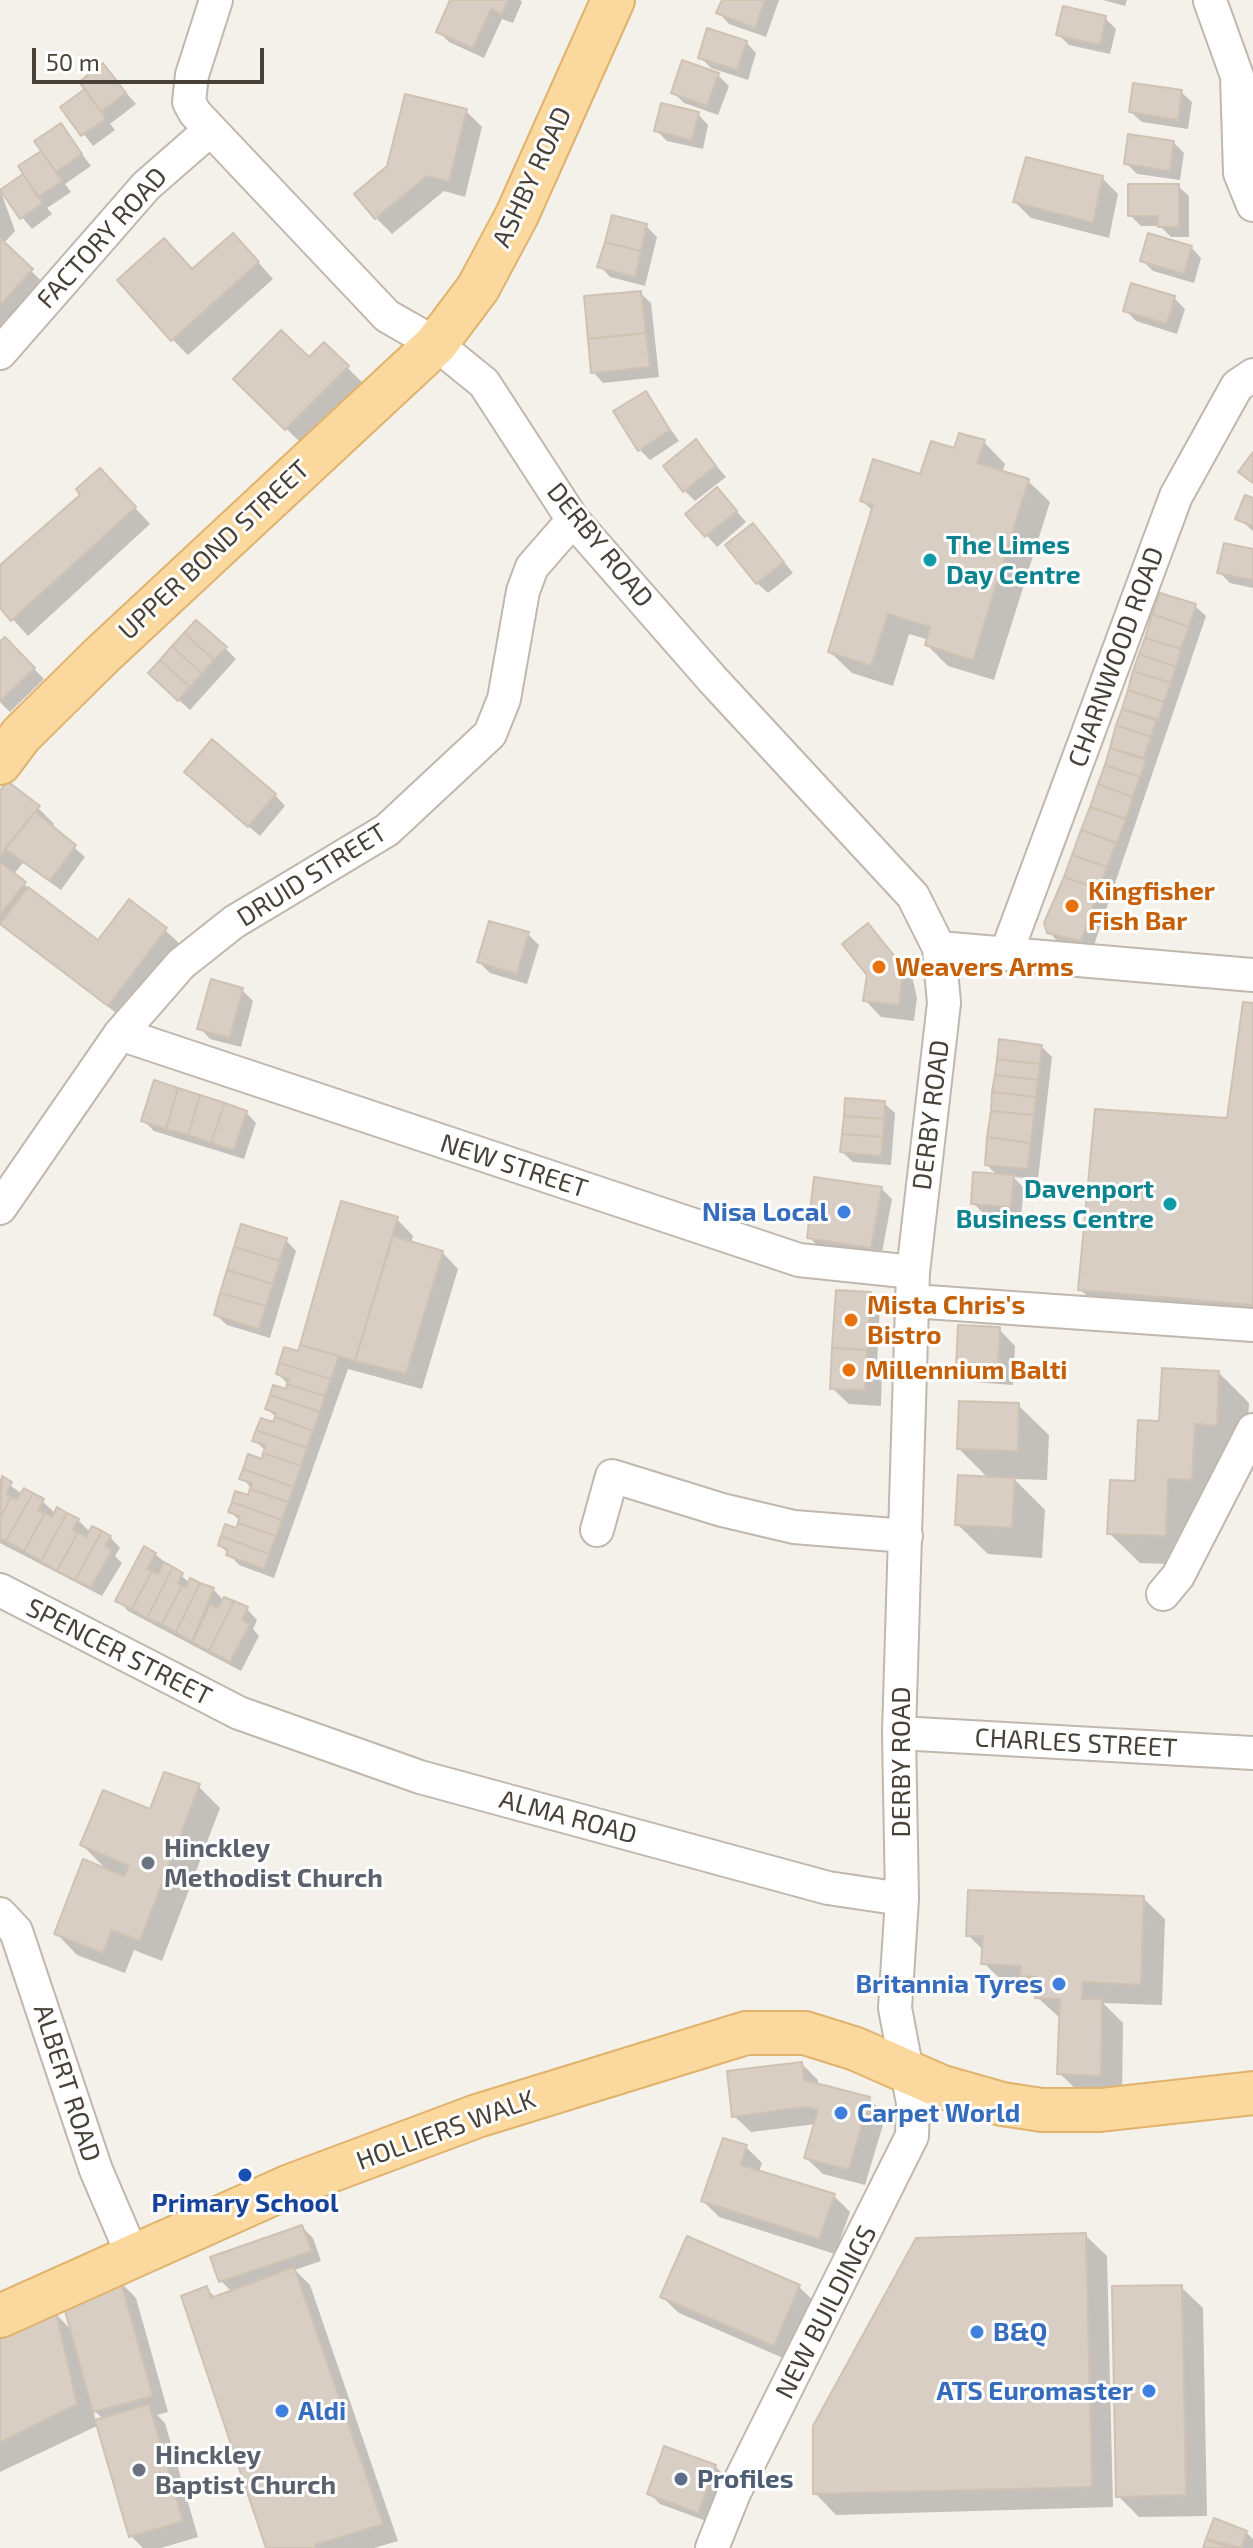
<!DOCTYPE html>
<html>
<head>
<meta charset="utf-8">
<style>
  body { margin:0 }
  #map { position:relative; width:1253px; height:2548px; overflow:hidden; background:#f4f0ea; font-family:"Exo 2",sans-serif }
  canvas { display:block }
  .scale { position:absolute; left:32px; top:48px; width:232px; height:36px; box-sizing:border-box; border:4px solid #484138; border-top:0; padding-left:10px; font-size:24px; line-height:28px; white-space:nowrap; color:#484138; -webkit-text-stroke:6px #fff; paint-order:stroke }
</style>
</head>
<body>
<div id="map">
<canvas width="1253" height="2548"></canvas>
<div class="scale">50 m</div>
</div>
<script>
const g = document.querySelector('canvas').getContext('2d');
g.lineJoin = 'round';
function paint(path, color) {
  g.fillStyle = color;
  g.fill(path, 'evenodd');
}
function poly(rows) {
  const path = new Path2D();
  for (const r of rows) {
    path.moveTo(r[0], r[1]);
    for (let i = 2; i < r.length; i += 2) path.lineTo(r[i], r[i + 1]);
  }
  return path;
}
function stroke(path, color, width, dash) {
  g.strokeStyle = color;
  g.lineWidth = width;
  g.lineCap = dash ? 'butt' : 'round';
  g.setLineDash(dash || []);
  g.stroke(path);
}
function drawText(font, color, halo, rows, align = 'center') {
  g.font = font + ' "Exo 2",sans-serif';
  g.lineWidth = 6;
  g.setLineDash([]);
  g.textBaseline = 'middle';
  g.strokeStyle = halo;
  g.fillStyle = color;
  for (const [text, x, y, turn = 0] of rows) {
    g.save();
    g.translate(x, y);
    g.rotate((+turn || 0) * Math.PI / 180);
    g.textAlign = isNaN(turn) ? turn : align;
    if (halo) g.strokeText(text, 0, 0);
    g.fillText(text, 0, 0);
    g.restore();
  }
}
paint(poly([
  [452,0,520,0,522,2,513,23,502,19,484,58,449,42,438,31],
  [724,0,779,0,766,37,729,24,719,13],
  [1103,0,1127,0,1125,6],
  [1105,18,1116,29,1110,54,1069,45,1058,34],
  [746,42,756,53,748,80,711,68,700,57],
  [103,66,136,104,110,124,115,130,93,146,63,107,88,90],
  [718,75,729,86,718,115,684,103,673,92],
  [1181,92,1192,102,1188,129,1142,122,1131,112],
  [466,111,482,127,465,197,444,191,392,234,376,218],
  [698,114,708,125,703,149,667,141,656,130],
  [60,125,91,166,65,184,71,192,47,208,52,214,32,229,1,192,15,231,3,244,53,292,0,348,0,189,1,192,25,175,20,167,43,151],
  [1174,143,1184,153,1180,180,1137,174,1126,163],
  [1102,178,1118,194,1109,238,1031,218,1015,202],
  [1178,186,1189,196,1189,237,1171,237,1160,226,1141,226,1130,215],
  [646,226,657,237,645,286,610,277,600,266],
  [1191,247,1201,258,1194,283,1153,271,1142,260],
  [249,252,273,279,188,355,172,339,193,271],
  [640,293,651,303,659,377,603,383,593,372],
  [1174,298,1185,309,1177,334,1136,321,1125,310],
  [324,345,363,383,303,445,236,379,309,360],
  [645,394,679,441,650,460,639,449],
  [696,442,726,477,695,501,685,491],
  [984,442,1005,464,1002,473,1028,481,1050,502,994,680,948,666,927,645,929,640,909,634,893,686,852,673,830,652,874,512,862,501,922,476,956,451],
  [116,487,150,524,28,636,0,605,0,567,83,495],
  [727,500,746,522,717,547,688,514],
  [1253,500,1253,531,1238,518],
  [763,536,793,573,768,593,757,583],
  [1253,551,1253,588,1230,583,1219,572],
  [1161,595,1195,606,1206,616,1092,951,1060,944,1049,932,1046,923,1106,766],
  [5,639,44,679,10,712,0,702,0,644],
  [225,648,236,659,190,710,161,684],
  [197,782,275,795,285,806,260,836],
  [0,794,38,808,54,824,52,828,85,857,61,890,23,863,13,875,34,893,99,942,165,930,182,946,125,1020,0,922],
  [868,926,912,976,917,998,914,1021,881,1017,865,1000,869,975],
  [528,934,539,945,527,984,490,973,479,962],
  [242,990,253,1001,241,1047,210,1039,200,1028],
  [1253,1005,1253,1323,1102,1311,1081,1290,1229,1120],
  [1041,1046,1052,1057,1038,1179,1013,1177,1024,1188,1021,1217,984,1214,973,1203,998,1176,987,1165],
  [884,1103,895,1113,891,1165,853,1162,842,1152],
  [246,1112,256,1123,244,1159,154,1131,143,1120],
  [881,1188,892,1199,881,1258,820,1248,809,1237],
  [397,1219,413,1236,411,1243,442,1252,458,1269,422,1389,348,1369,274,1578,239,1565,220,1545,238,1530,241,1522,230,1511,249,1498,252,1489,242,1478,263,1461,266,1451,254,1440,274,1425,277,1418,267,1409,287,1391,289,1385,278,1374,299,1354],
  [286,1240,296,1251,270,1338,227,1325,216,1315],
  [870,1294,880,1305,877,1363,882,1368,881,1406,849,1404,832,1388],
  [999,1329,1015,1346,1013,1385,974,1382,958,1366],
  [1219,1373,1249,1403,1246,1455,1195,1565,1140,1563,1109,1533,1137,1483,1161,1424],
  [1018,1405,1049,1435,1047,1480,1014,1479,1045,1510,1042,1558,988,1554,957,1524,989,1479,959,1449],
  [0,1478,22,1494,42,1501,56,1514,78,1520,91,1533,110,1537,120,1548,115,1556,122,1563,102,1596,0,1543],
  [155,1554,190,1583,213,1589,224,1601,247,1609,257,1620,253,1629,259,1636,241,1671,128,1611,118,1600],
  [198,1786,220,1808,162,1961,134,1950,125,1973,77,1955,56,1933,109,1872,82,1845],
  [1143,1898,1165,1919,1162,2005,1103,2003,1123,2023,1122,2096,1081,2094,1059,2073,1061,2019,1037,1997,1033,1986,1005,1984,984,1963,984,1951,968,1935],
  [802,2064,818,2080,818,2086,869,2099,886,2115,865,2185,823,2174,806,2158,816,2124,751,2132,734,2116],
  [746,2147,762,2163,759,2172,834,2196,850,2212,835,2254,719,2217,703,2201],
  [302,2227,313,2238,321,2261,295,2270,310,2285,398,2541,374,2548,269,2548,206,2288,216,2298,232,2292,221,2281],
  [1085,2235,1107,2256,1113,2507,836,2515,815,2493],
  [120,2282,136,2298,168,2412,157,2415,165,2423,198,2537,161,2548,143,2548,131,2536,99,2425,0,2472,0,2339,56,2314,73,2332],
  [93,2410,99,2415,103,2419,96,2421],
  [799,2287,816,2303,790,2361,679,2313,662,2297],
  [1181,2287,1203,2308,1207,2516,1139,2517,1118,2496],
  [715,2466,726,2477,709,2522,660,2504,649,2493],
  [1215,2521,1246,2532,1253,2539,1253,2548,1205,2548]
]), '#0003');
const building = poly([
  [450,0,508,0,502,14,491,9,473,48,436,32,450,0],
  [722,0,765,0,755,28,716,13,722,0],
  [1063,6,1106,16,1100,45,1056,35,1063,6],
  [707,28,747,41,737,70,698,58,707,28],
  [682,60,719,73,707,106,671,93,682,60],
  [103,63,126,93,101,112,79,82,103,63],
  [1133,83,1182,90,1178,120,1129,112,1133,83],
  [85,89,106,119,81,136,60,107,85,89],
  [405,94,467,109,449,182,427,176,375,219,354,194,387,166,405,94],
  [661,103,699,112,692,140,654,131,661,103],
  [61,123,82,154,56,172,34,141,61,123],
  [1128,134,1174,141,1170,171,1124,164,1128,134],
  [41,151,62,181,38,197,18,166,41,151],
  [1026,157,1103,176,1093,223,1013,202,1026,157],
  [23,174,43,203,20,219,0,190,23,174],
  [1128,184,1179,184,1179,227,1158,227,1158,216,1128,216,1128,184],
  [612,215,647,224,641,251,605,242,612,215],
  [233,233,259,262,171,341,117,280,164,238,192,269,233,233],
  [1148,233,1192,246,1184,274,1140,261,1148,233],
  [0,238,33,269,0,305,0,238],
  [605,242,641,251,635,277,597,267,605,242],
  [1131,283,1175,296,1167,324,1123,311,1131,283],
  [641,291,646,333,588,339,584,296,641,291],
  [281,330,309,357,324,342,349,366,285,430,233,379,281,330],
  [646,333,650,367,591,373,588,339,646,333],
  [646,391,670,430,638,451,613,411,646,391],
  [959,433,985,440,977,463,1029,479,973,660,925,645,930,627,888,614,871,666,828,652,873,505,860,501,873,459,920,474,931,441,954,448,959,433],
  [696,439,716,466,683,492,663,466,696,439],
  [1253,452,1253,483,1238,472,1253,452],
  [100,468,136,507,11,621,0,608,0,565,80,495,76,489,100,468],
  [717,487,737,511,705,537,685,514,717,487],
  [1245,495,1253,498,1253,526,1235,519,1245,495],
  [753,523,784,562,756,584,725,545,753,523],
  [1224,543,1253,549,1253,580,1217,573,1224,543],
  [1160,593,1196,604,1189,627,1152,614,1160,593],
  [1152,614,1189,627,1181,649,1145,638,1152,614],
  [196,620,227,647,214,660,184,633,196,620],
  [184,633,214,660,202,674,172,646,184,633],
  [5,637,35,668,0,701,0,641,5,637],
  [1145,638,1181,649,1176,667,1139,654,1145,638],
  [172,646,202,674,190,687,160,660,172,646],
  [1139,654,1176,667,1171,683,1133,671,1139,654],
  [160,660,190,687,178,701,148,673,160,660],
  [1133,671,1171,683,1164,702,1128,690,1133,671],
  [1128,690,1164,702,1158,721,1122,709,1128,690],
  [1122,709,1157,719,1151,737,1116,725,1122,709],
  [1116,725,1151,737,1144,758,1110,748,1116,725],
  [212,739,276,794,248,827,184,772,212,739],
  [1110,748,1146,760,1140,777,1105,765,1110,748],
  [1105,765,1140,777,1133,797,1098,784,1105,765],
  [7,781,40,806,0,856,0,791,7,781],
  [1098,784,1133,797,1126,819,1090,807,1098,784],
  [1090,807,1126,819,1117,843,1081,830,1090,807],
  [35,812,76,845,50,881,5,849,35,812],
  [1081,830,1116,843,1107,867,1072,855,1081,830],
  [1072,855,1107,867,1099,889,1064,877,1072,855],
  [0,862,26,882,0,915,0,862],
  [1064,877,1099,889,1081,941,1047,933,1044,923,1064,877],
  [28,887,98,940,129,899,167,928,108,1006,0,924,28,887],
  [489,921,529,932,517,974,477,962,489,921],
  [868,923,896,958,902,980,899,1005,863,1001,867,975,842,944,868,923],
  [211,979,243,988,230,1038,197,1029,211,979],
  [1243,1002,1253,1003,1253,1305,1078,1290,1095,1109,1227,1118,1243,1002],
  [999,1039,1042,1045,1040,1064,997,1059,999,1039],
  [997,1059,1040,1064,1038,1080,995,1075,997,1059],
  [995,1075,1038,1080,1036,1097,992,1092,995,1075],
  [154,1080,178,1088,166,1129,141,1121,154,1080],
  [178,1088,200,1095,188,1135,166,1129,178,1088],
  [992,1092,1036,1097,1034,1115,991,1111,992,1092],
  [200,1095,225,1103,211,1143,188,1135,200,1095],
  [845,1098,885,1101,884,1119,844,1116,845,1098],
  [225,1103,247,1111,234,1150,211,1143,225,1103],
  [991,1111,1034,1115,1031,1143,987,1137,991,1111],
  [844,1116,884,1119,883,1137,842,1134,844,1116],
  [842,1134,883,1137,881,1156,840,1152,842,1134],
  [987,1137,1031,1143,1027,1169,985,1165,987,1137],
  [973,1172,1014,1175,1011,1207,971,1204,973,1172],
  [814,1177,882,1187,871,1248,807,1238,814,1177],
  [341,1201,398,1217,355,1361,300,1345,341,1201],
  [241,1224,287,1238,280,1261,234,1247,241,1224],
  [393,1236,443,1251,406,1374,355,1361,393,1236],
  [234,1247,280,1261,273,1284,227,1270,234,1247],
  [227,1270,273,1284,266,1306,220,1293,227,1270],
  [836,1290,871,1292,867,1350,832,1348,836,1290],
  [220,1293,266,1306,259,1329,214,1315,220,1293],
  [958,1325,1000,1327,998,1369,956,1367,958,1325],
  [300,1345,339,1356,331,1379,279,1363,284,1347,298,1351,300,1345],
  [832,1348,867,1350,865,1390,830,1389,832,1348],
  [279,1363,331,1379,325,1396,287,1384,289,1379,276,1374,279,1363],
  [1162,1368,1219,1371,1217,1426,1195,1424,1192,1480,1168,1479,1166,1536,1107,1534,1110,1480,1135,1481,1138,1420,1159,1421,1162,1368],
  [287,1384,325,1396,320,1412,270,1395,273,1385,286,1389,287,1384],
  [270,1395,320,1412,313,1431,275,1417,276,1413,265,1409,270,1395],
  [959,1401,1019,1403,1018,1451,957,1449,959,1401],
  [275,1417,313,1431,307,1448,256,1430,261,1418,273,1422,275,1417],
  [256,1430,307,1448,301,1466,263,1453,266,1445,252,1441,256,1430],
  [263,1453,301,1466,294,1487,243,1469,248,1454,262,1459,263,1453],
  [243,1469,294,1487,288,1502,250,1489,252,1483,239,1479,243,1469],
  [958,1475,1015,1478,1012,1528,955,1525,958,1475],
  [2,1476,12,1482,6,1494,11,1497,0,1518,2,1476],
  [24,1488,33,1493,6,1541,0,1538,0,1518,11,1497,17,1499,24,1488],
  [250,1489,288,1502,282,1520,232,1502,235,1491,248,1495,250,1489],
  [33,1493,44,1499,38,1510,45,1513,24,1551,6,1541,33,1493],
  [232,1502,282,1520,276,1536,238,1523,240,1516,228,1512,232,1502],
  [57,1507,67,1513,41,1561,24,1551,45,1513,52,1517,57,1507],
  [67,1513,79,1519,73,1529,78,1532,57,1571,41,1561,67,1513],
  [238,1523,276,1536,269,1554,221,1536,225,1524,236,1528,238,1523],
  [92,1526,102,1531,75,1580,57,1571,78,1532,86,1537,92,1526],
  [102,1531,111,1536,105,1546,112,1551,91,1587,75,1580,102,1531],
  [221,1536,269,1554,264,1569,226,1555,228,1550,218,1545,221,1536],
  [144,1546,156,1553,147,1569,152,1571,132,1609,115,1601,144,1546],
  [164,1562,173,1567,147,1618,132,1609,152,1571,158,1574,164,1562],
  [173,1567,183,1573,178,1583,182,1586,162,1624,147,1618,173,1567],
  [190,1578,200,1583,176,1632,162,1624,182,1586,186,1587,190,1578],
  [200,1583,214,1588,192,1642,176,1632,200,1583],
  [224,1597,234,1601,209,1651,192,1642,210,1605,218,1608,224,1597],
  [234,1601,248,1607,242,1620,250,1624,230,1662,209,1651,234,1601],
  [164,1772,200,1784,140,1941,112,1930,103,1953,54,1934,83,1859,124,1876,129,1866,80,1845,103,1790,150,1809,164,1772],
  [968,1890,1144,1896,1141,1985,1083,1982,1082,1999,1102,1999,1101,2076,1057,2074,1060,1999,1035,1998,1036,1977,1020,1976,1021,1966,981,1964,983,1936,966,1936,968,1890],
  [802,2062,804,2080,870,2097,849,2170,804,2158,818,2110,805,2107,732,2117,727,2071,802,2062],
  [723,2138,747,2145,741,2165,835,2194,819,2239,701,2201,723,2138],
  [302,2225,312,2251,219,2282,210,2257,302,2225],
  [1086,2233,1092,2487,813,2494,813,2426,916,2238,1086,2233],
  [687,2236,800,2285,774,2346,660,2297,687,2236],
  [294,2267,383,2524,315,2545,316,2548,266,2548,181,2296,207,2286,211,2298,294,2267],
  [120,2279,153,2396,93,2412,64,2307,120,2279],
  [1182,2285,1186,2495,1116,2497,1112,2286,1182,2285],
  [56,2312,77,2404,0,2442,0,2337,56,2312],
  [149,2404,183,2521,129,2537,95,2420,149,2404],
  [664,2446,716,2465,698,2513,647,2494,664,2446],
  [1214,2518,1247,2531,1241,2548,1206,2539,1214,2518],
  [1206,2539,1229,2548,1203,2548,1206,2539]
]);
paint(building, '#d9cec3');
stroke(building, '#d0c2b3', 2);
const minor = poly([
  [216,0,192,75,189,102,195,113,387,316,436,344,484,383,573,520,713,680,913,896,939,948,944,1003,913,1272,899,1733,902,1899,895,2008,913,2103,912,2136,734,2493,712,2548],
  [1210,1,1237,76,1240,173,1253,205],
  [0,353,146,186,210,130],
  [939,948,1253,975],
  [1006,954,1176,496,1237,386,1253,375],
  [120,1034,799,1260,913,1272],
  [0,1208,120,1034,181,964,234,922,387,830,490,734,504,699,523,591,532,567,573,520],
  [913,1301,1253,1325],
  [597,1530,612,1476,722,1510,794,1527,906,1536],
  [0,1590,239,1713,420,1777,828,1888,902,1899],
  [1163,1594,1178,1576,1253,1430],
  [899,1733,1253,1753],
  [0,1914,16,1931,96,2170,132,2254]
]);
const major = poly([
  [0,763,21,735,102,655,436,344,478,288,517,215,613,0],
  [0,2316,290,2186,477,2116,746,2033,805,2033,856,2049,942,2087,1002,2104,1042,2110,1100,2110,1253,2093]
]);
stroke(minor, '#c0b7ad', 36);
stroke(major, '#e0b36d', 46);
stroke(minor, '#fff', 32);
stroke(major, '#fbd89d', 42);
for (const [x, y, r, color] of [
  [930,560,8,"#0f9aa8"],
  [1072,906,8,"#e8710a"],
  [879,967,8,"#e8710a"],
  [1170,1204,8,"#0f9aa8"],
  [844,1212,8,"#3f7fe0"],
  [851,1320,8,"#e8710a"],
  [849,1370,8,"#e8710a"],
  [148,1863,8,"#6b7280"],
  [1059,1984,8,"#3f7fe0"],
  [841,2113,8,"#3f7fe0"],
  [245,2175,8,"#1a4fb4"],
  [977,2332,8,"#3f7fe0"],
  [1149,2391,8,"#3f7fe0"],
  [282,2411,8,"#3f7fe0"],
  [139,2470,8,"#6b7280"],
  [681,2479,8,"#5c6f8a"]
]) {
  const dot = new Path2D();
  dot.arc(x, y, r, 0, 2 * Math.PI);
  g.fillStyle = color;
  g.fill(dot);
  stroke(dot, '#fff', 3);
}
drawText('26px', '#484138', '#fff', [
  ["ASHBY ROAD",532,177,-65],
  ["FACTORY ROAD",102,238,-48],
  ["DERBY ROAD",600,545,51],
  ["UPPER BOND STREET",214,550,-43],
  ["CHARNWOOD ROAD",1116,657,-70],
  ["DRUID STREET",312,875,-32],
  ["DERBY ROAD",931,1115,-83],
  ["NEW STREET",514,1166,18],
  ["SPENCER STREET",119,1652,27],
  ["CHARLES STREET",1076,1743,3],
  ["DERBY ROAD",901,1762,-90],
  ["ALMA ROAD",568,1817,15],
  ["ALBERT ROAD",67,2083,72],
  ["HOLLIERS WALK",446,2130,-20],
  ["NEW BUILDINGS",826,2312,-63]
]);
drawText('bold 26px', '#0d838f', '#fff', [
  ["The Limes",946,545],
  ["Day Centre",946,575],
  ["Davenport",1154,1189,"right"],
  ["Business Centre",1154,1219,"right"]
], 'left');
drawText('bold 26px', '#c56008', '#fff', [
  ["Kingfisher",1088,891],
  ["Fish Bar",1088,921],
  ["Weavers Arms",895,967],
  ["Mista Chris's",867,1305],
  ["Bistro",867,1335],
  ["Millennium Balti",865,1370]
], 'left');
drawText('bold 26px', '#366cbe', '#fff', [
  ["Nisa Local",828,1212],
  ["Britannia Tyres",1043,1984],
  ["Carpet World",857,2113,"left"],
  ["B&Q",993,2332,"left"],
  ["ATS Euromaster",1133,2391],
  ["Aldi",298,2411,"left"]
], 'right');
drawText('bold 26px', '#5b616d', '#fff', [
  ["Hinckley",164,1848],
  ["Methodist Church",164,1878],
  ["Hinckley",155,2455],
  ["Baptist Church",155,2485]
], 'left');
drawText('bold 26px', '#164399', '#fff', [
  ["Primary School",245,2203]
]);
drawText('bold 26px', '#4e5e75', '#fff', [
  ["Profiles",697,2479]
], 'left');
</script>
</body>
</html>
